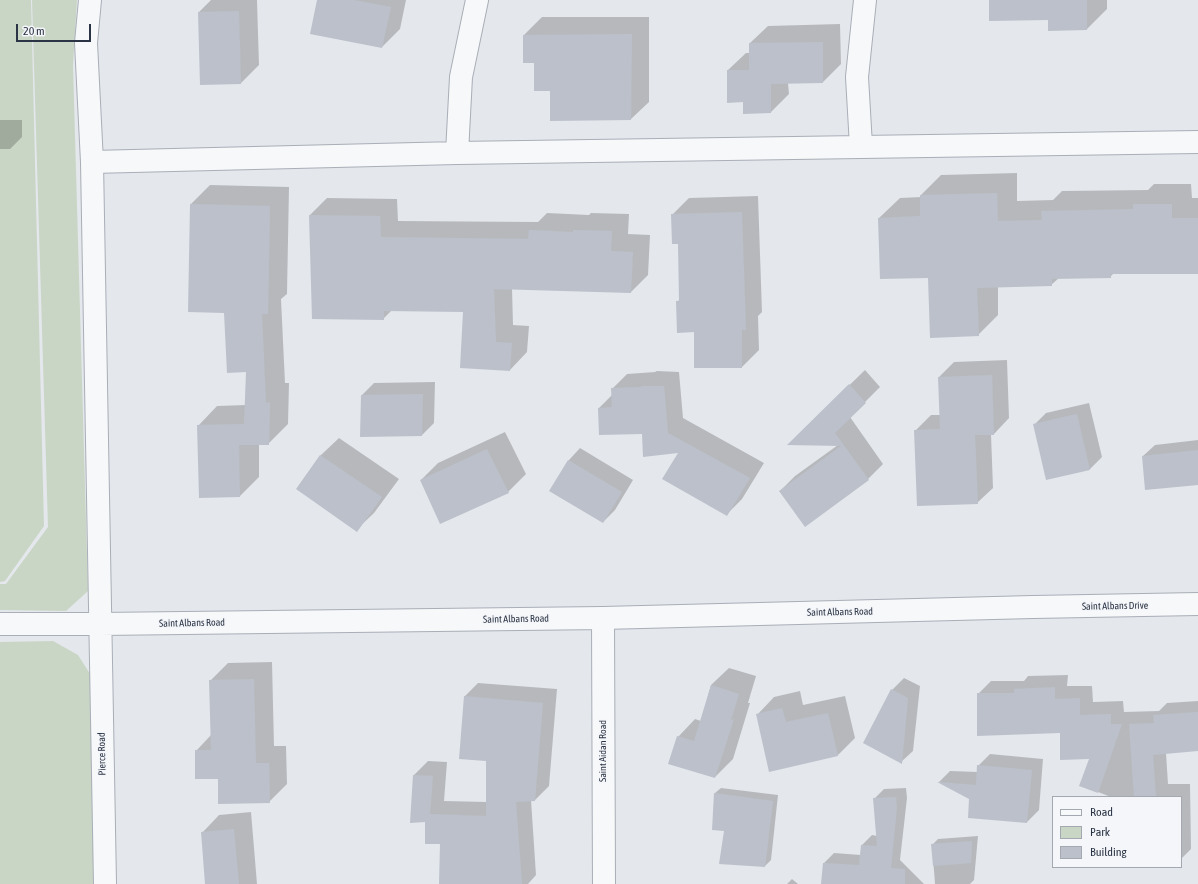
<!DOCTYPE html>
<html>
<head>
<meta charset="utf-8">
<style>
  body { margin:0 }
  #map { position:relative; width:1198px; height:884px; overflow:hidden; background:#e4e7ec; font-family:"Asap Condensed",sans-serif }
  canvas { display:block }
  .legend { position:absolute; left:1052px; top:796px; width:130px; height:72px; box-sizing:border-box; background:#f4f6f9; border:1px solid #a4a8b1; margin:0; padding:5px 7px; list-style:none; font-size:12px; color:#2b3445 }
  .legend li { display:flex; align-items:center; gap:8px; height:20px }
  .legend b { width:20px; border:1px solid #a4a8b1 }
  .scale { position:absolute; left:16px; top:24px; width:75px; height:18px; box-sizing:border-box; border:2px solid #2b3445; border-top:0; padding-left:5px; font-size:12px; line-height:14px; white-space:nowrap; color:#2b3445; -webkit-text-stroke:3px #f4f6f9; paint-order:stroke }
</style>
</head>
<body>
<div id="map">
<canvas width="1198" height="884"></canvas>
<ul class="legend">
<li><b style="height:5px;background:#f7f8fa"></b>Road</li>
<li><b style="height:11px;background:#c9d6c5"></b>Park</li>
<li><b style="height:11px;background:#bbc0ca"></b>Building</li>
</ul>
<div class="scale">20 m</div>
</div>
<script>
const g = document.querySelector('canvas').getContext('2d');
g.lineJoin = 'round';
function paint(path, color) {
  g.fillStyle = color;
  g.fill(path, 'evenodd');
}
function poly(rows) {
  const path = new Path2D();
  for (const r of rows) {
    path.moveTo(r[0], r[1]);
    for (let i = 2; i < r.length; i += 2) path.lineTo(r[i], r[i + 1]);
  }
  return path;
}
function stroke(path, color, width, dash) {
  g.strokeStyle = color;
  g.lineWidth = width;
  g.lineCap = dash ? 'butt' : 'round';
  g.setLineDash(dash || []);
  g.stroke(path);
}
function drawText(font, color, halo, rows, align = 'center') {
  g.font = font + ' "Asap Condensed",sans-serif';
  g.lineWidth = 3;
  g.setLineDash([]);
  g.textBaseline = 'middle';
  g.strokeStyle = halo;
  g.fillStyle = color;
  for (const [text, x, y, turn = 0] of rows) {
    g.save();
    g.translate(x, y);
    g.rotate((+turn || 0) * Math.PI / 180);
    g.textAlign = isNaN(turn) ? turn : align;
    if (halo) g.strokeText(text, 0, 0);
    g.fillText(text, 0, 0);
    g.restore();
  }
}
paint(poly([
  [0,0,31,0,44,526,5,581,0,582],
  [32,0,77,0,73,66,88,591,66,611,0,610,0,584,6,584,48,527],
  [53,641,78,655,92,677,95,884,0,884,0,642]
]), '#c9d6c5');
paint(poly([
  [211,0,257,0,259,65,241,83,199,12],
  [318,0,406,0,400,29,382,47],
  [990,0,1107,0,1107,9,1087,29,1049,19],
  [542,17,649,17,649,102,631,119,535,62,524,35],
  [840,24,841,64,823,82,788,83,789,94,771,112,744,101,728,70,746,53,750,53,750,43,768,26],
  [0,120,22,120,22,137,10,149,0,149],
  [1017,173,1017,201,1053,200,1062,191,1148,190,1154,184,1191,184,1192,198,1198,198,1198,273,1114,273,1110,277,1059,278,1051,285,998,286,998,315,978,335,879,218,900,198,921,197,921,195,941,175],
  [210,185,289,187,287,294,281,299,285,383,289,383,288,424,268,444,259,444,259,477,240,496,198,426,217,406,246,405,247,371,225,312,191,204],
  [758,196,762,312,758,316,759,350,742,367,695,367,695,331,677,302,680,299,679,242,672,215,689,198],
  [327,198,397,199,398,221,538,222,547,213,589,215,591,213,629,214,628,234,650,235,648,275,631,292,512,288,513,325,529,326,527,352,510,370,464,311,392,310,383,319,310,215],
  [1007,360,1009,418,994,434,991,434,993,488,977,503,915,431,931,415,940,415,939,377,954,362],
  [865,370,880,387,850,417,883,464,868,479,780,491,795,476,838,445,789,444],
  [657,371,679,372,683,418,764,463,742,499,727,514,679,452,599,408,613,394,612,389,627,374,655,372],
  [435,382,434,423,422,435,362,395,374,383],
  [1089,403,1102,457,1090,469,1047,479,1034,425,1046,413],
  [505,432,526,474,508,492,421,480,438,463],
  [339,438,399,479,374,513,356,530,297,489,321,455],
  [1198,440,1198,484,1143,456,1155,445],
  [580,448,633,480,615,510,603,522,551,490,569,460],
  [272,662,274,746,286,746,287,784,269,802,219,778,196,751,211,735,210,681,228,663],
  [729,668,756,676,748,703,750,703,733,759,715,777,678,737,695,719,701,721,711,685],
  [1068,675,1067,686,1092,686,1093,702,1123,701,1124,712,1159,711,1167,703,1198,701,1198,750,1166,753,1168,784,1190,784,1191,849,1181,859,1181,797,1111,797,1080,785,1091,758,1061,732,978,694,991,681,1024,681,1028,676],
  [904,678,920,686,913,751,901,762,892,690],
  [478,683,557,689,549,786,535,800,531,800,536,875,528,884,440,884,441,843,426,821,414,775,428,761,447,762,444,801,487,802,487,760,464,697],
  [800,691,803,705,845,696,855,738,837,756,757,715,774,697],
  [990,754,1043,759,1039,810,1027,822,970,798,939,782,950,771,978,772,978,766],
  [721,788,778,795,771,860,765,866,725,830,715,793],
  [906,788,907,798,900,860,924,884,822,884,824,863,834,853,861,855,862,845,872,835,877,836,874,799,884,789],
  [251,812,257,884,206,884,202,833,219,815],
  [978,836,974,880,970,884,935,884,932,845,938,839],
  [792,879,798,884,787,884]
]), '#0003');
paint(poly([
  [317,0,354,0,391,7,382,48,310,34],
  [989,0,1087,0,1087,30,1048,31,1048,20,989,21],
  [239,11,241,84,200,85,198,12],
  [632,34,631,120,550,121,550,91,534,91,534,63,523,63,523,35],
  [823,42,823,83,771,84,771,113,743,114,743,102,727,103,727,70,749,70,749,43],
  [997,193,998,221,1042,220,1041,211,1133,209,1133,204,1172,204,1172,218,1198,218,1198,274,1111,274,1111,278,1052,279,1052,286,977,288,979,336,930,338,928,278,880,279,878,218,920,216,920,195],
  [190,204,270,206,268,314,262,314,266,403,270,402,269,445,239,445,240,497,199,498,197,425,244,424,246,372,227,373,224,313,188,312],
  [742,212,746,330,742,330,742,368,694,368,694,332,677,333,676,301,679,301,678,244,672,244,671,214],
  [309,215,380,216,381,237,528,239,529,230,573,232,573,230,612,231,611,251,633,252,631,293,494,289,496,342,512,343,510,371,460,368,463,312,384,311,384,320,312,319],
  [992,375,994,435,975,435,978,504,917,506,914,430,940,429,938,377],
  [849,384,866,403,835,433,869,480,805,527,779,491,841,446,787,445],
  [641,386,664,386,668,433,750,478,727,516,662,479,678,453,643,457,642,434,599,435,598,408,612,407,611,388,641,387],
  [423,394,422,436,360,437,361,395],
  [1077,414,1090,470,1046,480,1033,424],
  [487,449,509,493,440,524,420,480],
  [1198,450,1198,485,1145,490,1142,456],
  [320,455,382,497,357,532,296,489],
  [568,460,622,492,603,523,549,491],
  [254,679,256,763,269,763,270,803,218,804,218,779,195,779,195,750,211,750,209,680],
  [711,685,739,694,731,720,734,719,715,778,668,764,677,736,694,741],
  [1055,687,1055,699,1080,698,1080,715,1111,714,1111,724,1122,724,1098,793,1079,786,1089,759,1060,760,1060,733,977,736,977,693,1014,693,1014,689],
  [891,689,908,698,902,764,863,743],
  [464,696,543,703,535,801,516,802,522,884,439,884,440,844,425,844,425,822,410,823,413,775,433,776,430,814,486,816,486,761,459,759],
  [782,708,786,722,828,713,838,756,769,772,756,714],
  [1198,712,1198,751,1153,755,1156,797,1134,797,1129,724,1154,723,1153,715],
  [977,765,1032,770,1027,823,968,818,969,799,937,782,976,785],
  [714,793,773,801,765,867,719,864,724,831,712,830],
  [896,797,897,808,891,868,905,869,905,884,821,884,823,863,859,865,861,845,877,846,873,798],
  [234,829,239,884,205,884,201,832],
  [972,841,971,863,933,866,931,844]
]), '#bbc0ca');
const street = poly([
  [90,0,86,43,92,162,105,884],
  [861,146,857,77,865,0],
  [457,153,461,77,477,0],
  [92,162,457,153,1198,142],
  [603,618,604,884],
  [0,624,100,624,603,618,1033,607,1198,604]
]);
stroke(street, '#a9aeb7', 24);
stroke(street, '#f7f8fa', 22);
drawText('10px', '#2b3445', '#f4f6f9', [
  ["Saint Albans Drive",1115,606,-1],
  ["Saint Albans Road",840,612,-1],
  ["Saint Albans Road",516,619,-1],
  ["Saint Albans Road",192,623,-1],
  ["Saint Aidan Road",603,751,-90],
  ["Pierce Road",102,754,-91]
]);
</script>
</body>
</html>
